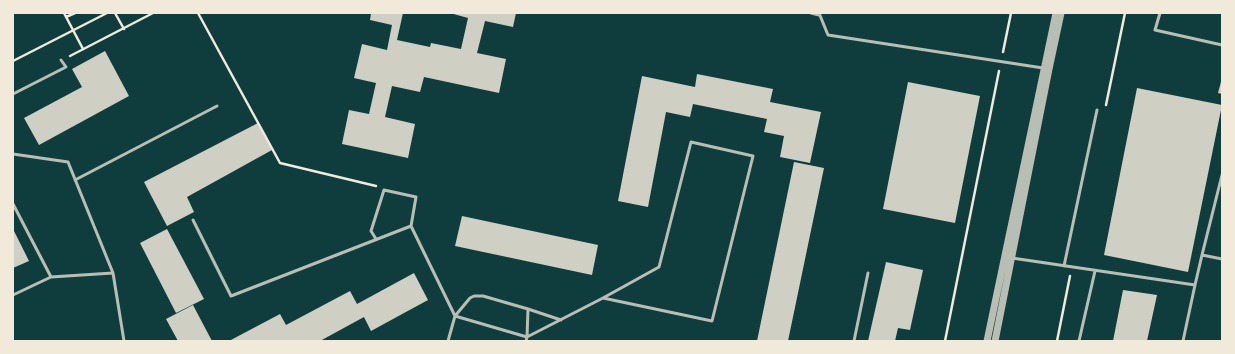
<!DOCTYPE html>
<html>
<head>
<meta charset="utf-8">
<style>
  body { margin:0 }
  #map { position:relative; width:1235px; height:354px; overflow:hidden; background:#0f3d3e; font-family:"Alegreya Sans",sans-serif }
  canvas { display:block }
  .frame { position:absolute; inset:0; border:14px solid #f1e9da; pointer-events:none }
</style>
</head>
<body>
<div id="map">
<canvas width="1235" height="354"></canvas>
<div class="frame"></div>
</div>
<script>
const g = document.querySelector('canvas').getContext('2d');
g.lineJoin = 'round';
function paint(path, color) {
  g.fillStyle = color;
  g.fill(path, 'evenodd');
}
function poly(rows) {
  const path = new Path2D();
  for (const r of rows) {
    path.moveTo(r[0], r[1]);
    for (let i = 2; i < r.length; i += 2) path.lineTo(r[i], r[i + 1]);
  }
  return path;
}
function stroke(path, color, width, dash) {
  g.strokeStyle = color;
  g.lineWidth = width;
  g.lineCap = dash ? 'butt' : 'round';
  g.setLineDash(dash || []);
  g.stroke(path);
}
paint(poly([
  [371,13,403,13,397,40,430,47,431,43,461,49,468,18,450,13,516,13,513,27,485,21,477,53,506,59,499,93,424,77,420,92,392,86,385,117,415,124,408,158,342,144,349,110,369,114,376,83,354,78,362,44,387,50,392,25,370,20],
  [105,51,129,96,39,145,24,118,82,87,72,69],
  [697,74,773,89,770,102,821,112,810,163,780,157,784,136,764,132,767,119,693,104,690,117,666,112,648,207,618,201,642,76,695,87],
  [1222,78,1222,94,1218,93],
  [908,82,980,96,955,223,883,209],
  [1137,88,1222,105,1188,272,1104,255],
  [258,123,272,150,187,197,194,212,167,226,144,182],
  [794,162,824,168,788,341,757,341],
  [462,216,598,245,592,275,455,246],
  [13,229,29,261,13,268],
  [167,229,204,299,176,313,140,243],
  [886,262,923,270,910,330,898,328,895,341,868,341],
  [414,273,428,300,371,331,364,317,320,341,229,341,280,314,286,325,350,291,357,304],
  [1123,290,1157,295,1147,341,1113,341],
  [193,305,212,341,178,341,166,319]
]), '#cfcfc3');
stroke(poly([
  [64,13,83,49],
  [115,13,124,29],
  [198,13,280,163,376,186],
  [66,17,75,13],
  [1003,52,1011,13],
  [70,56,153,13],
  [13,61,107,13],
  [1106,105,1125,13],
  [945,341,999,71],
  [1057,341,1070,276]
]), '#f1e9da', 2.5);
stroke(poly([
  [811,13,819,15],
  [819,13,828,35,1043,68],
  [1160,13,1155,30,1222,45],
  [13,94,66,67,61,60],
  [13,154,68,162,113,273,124,341],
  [75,180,217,106],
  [13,204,51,277],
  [193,220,231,296,411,226,455,316,470,298,474,296,483,296,528,309,527,337,455,316,448,341],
  [376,239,371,231,384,190,416,197,411,226],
  [1202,255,1222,175],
  [1012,258,1195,285,1183,341],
  [1064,266,1097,110],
  [1195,285,1202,255,1222,259],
  [13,295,51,277,113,273],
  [528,309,561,320],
  [526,341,527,337,603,298,712,321,753,156,691,142,659,267,603,298],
  [854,341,868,273],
  [1079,341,1095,271]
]), '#b8beb3', 3);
stroke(poly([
  [987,341,1056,13],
  [995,341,1049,69,1061,13]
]), '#b8beb3', 7);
</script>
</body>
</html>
